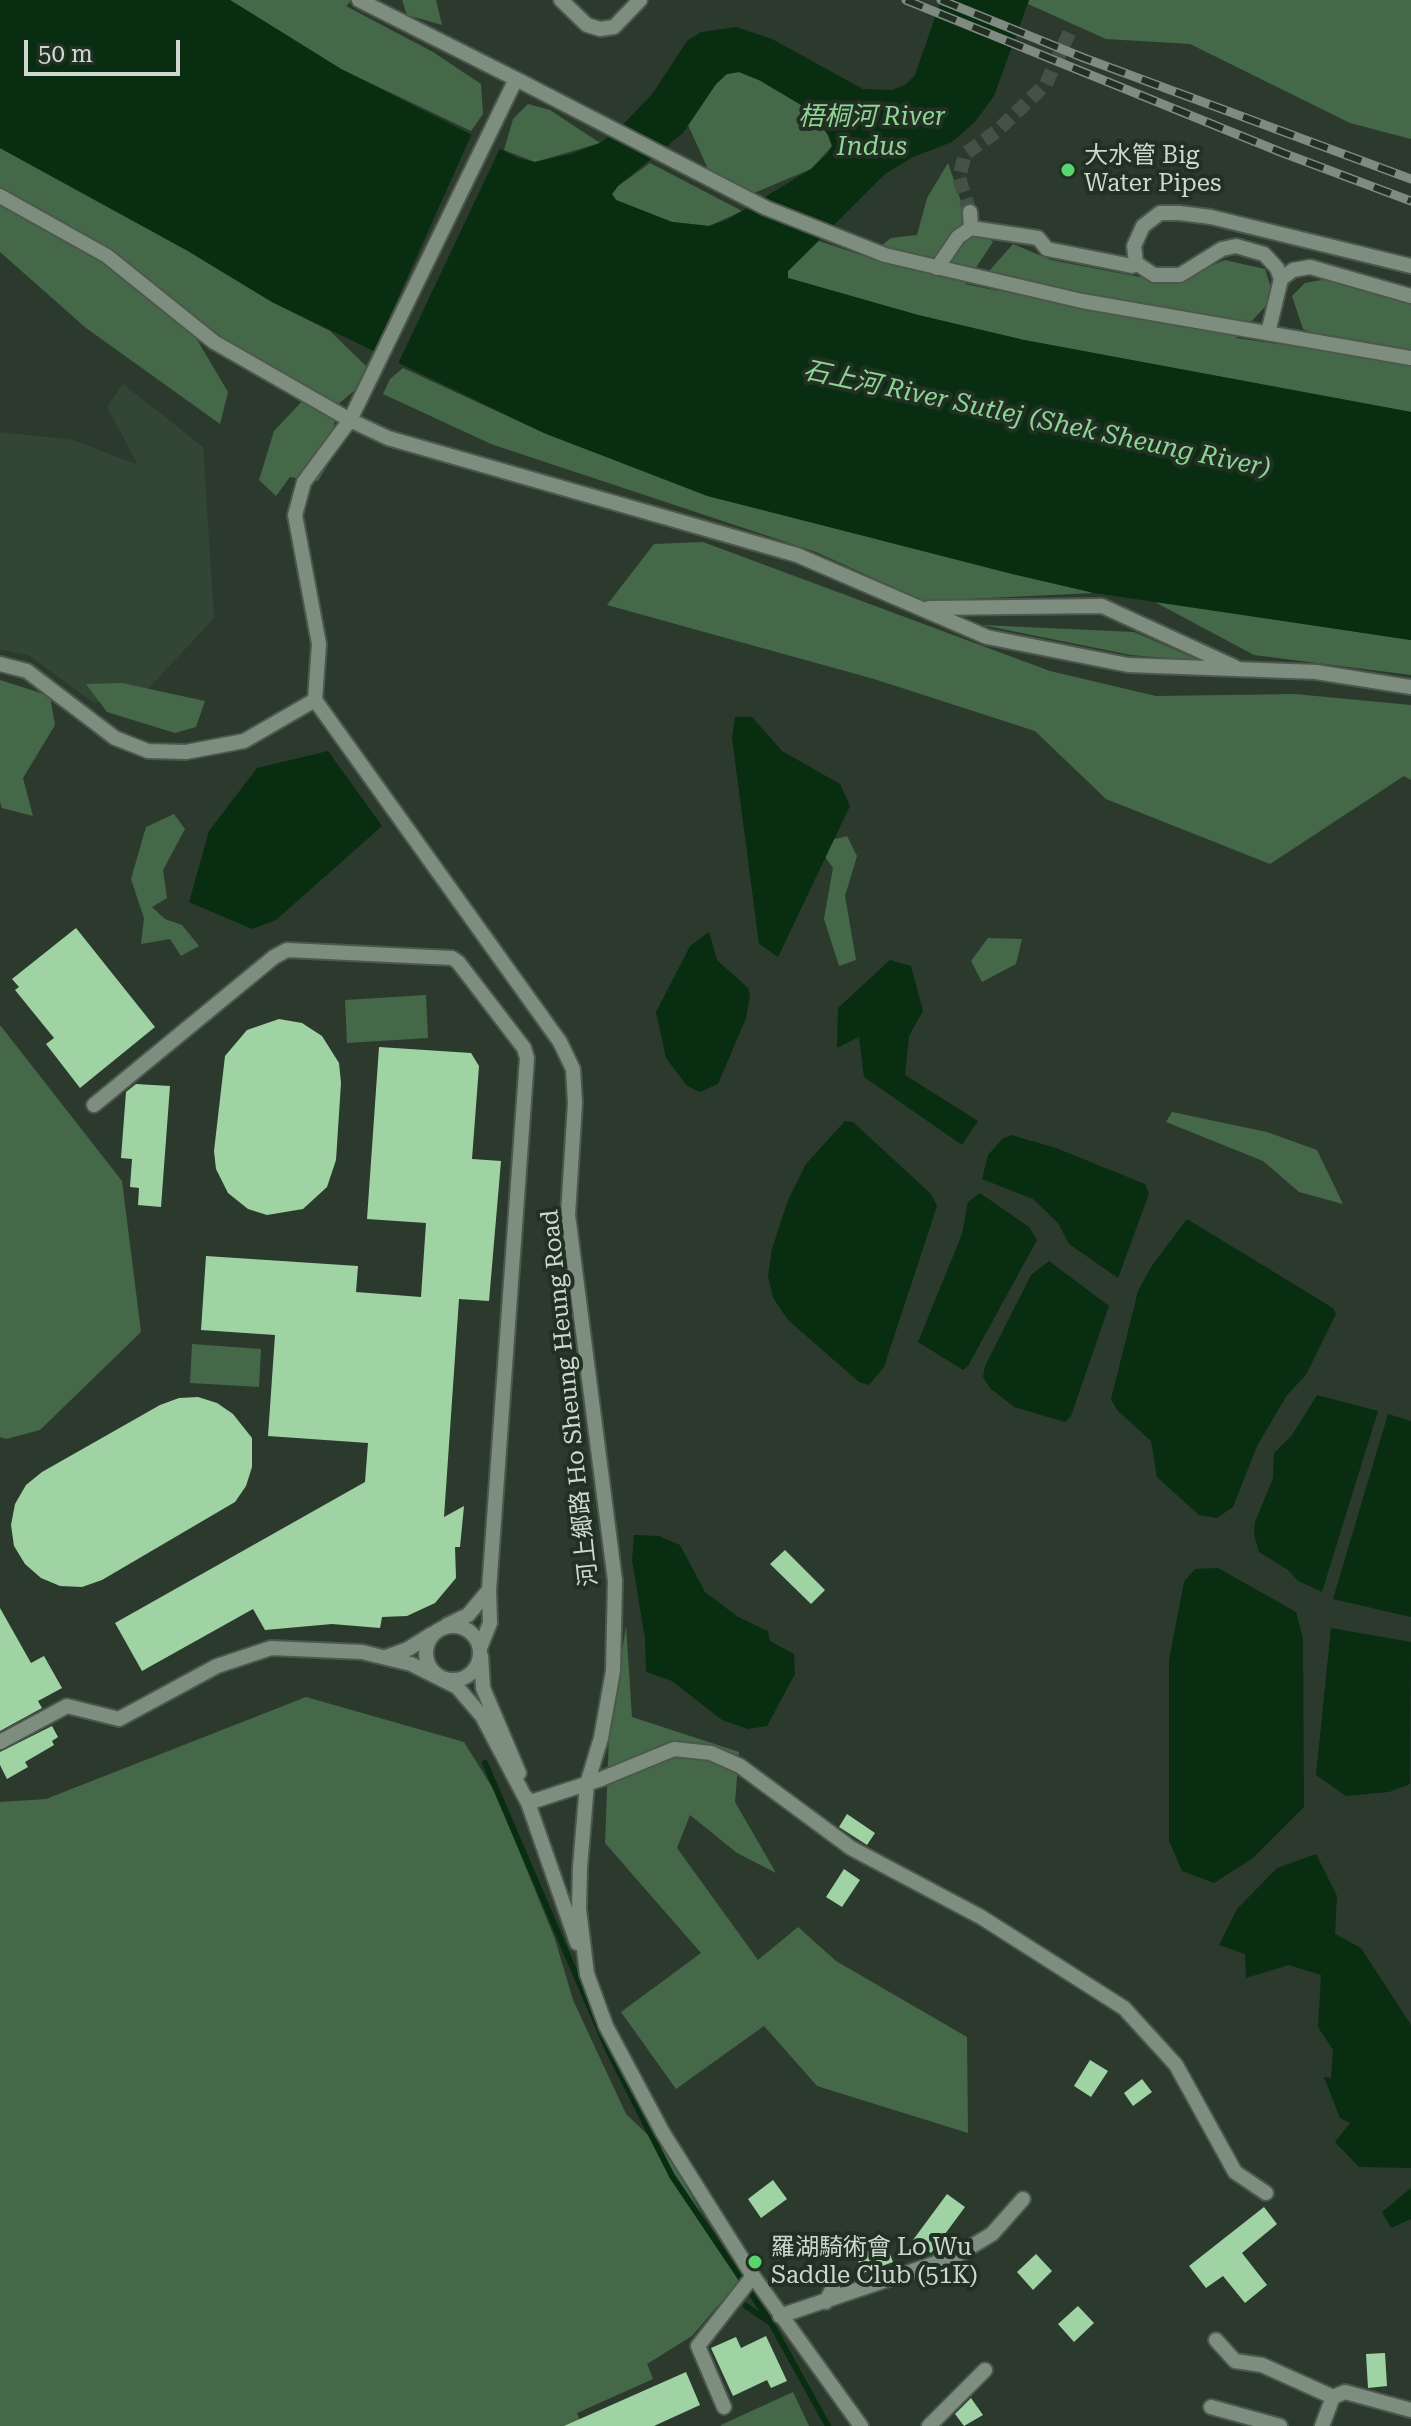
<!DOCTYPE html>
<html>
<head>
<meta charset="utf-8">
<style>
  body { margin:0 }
  #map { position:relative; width:1411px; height:2426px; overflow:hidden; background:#2c3a2d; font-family:"Roboto Serif",serif }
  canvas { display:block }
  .scale { position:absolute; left:24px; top:40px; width:156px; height:36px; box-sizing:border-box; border:4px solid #cfd8d0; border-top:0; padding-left:10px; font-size:24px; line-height:28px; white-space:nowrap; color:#cfd8d0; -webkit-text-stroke:6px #223023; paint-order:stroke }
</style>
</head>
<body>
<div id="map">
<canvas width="1411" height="2426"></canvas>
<div class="scale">50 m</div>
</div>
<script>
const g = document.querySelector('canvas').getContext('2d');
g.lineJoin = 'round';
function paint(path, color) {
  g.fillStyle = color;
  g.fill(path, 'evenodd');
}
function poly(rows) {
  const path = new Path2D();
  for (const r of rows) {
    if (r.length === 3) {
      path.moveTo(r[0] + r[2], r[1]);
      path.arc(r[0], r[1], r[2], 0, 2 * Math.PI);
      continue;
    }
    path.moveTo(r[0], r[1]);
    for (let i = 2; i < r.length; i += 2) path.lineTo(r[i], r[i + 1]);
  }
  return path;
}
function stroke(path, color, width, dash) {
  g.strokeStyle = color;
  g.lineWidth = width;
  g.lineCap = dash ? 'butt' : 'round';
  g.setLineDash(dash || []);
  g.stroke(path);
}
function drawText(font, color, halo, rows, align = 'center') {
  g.font = font + ' "Roboto Serif","Noto Sans SC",serif';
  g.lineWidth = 8;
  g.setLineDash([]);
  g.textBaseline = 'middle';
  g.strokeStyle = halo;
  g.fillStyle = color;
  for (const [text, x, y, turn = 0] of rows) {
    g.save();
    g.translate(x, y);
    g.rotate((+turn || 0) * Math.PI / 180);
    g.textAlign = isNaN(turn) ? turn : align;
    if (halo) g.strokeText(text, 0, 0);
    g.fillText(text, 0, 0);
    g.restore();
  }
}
paint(poly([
  [123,384,203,447,214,618,146,691,94,703,30,656,0,649,0,432,73,440,138,465,107,407]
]), '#334635');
paint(poly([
  [230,0,352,0,346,6,433,52,481,84,483,114,471,131,341,69],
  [402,0,436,0,442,25,407,15],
  [1029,0,1411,0,1411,139,1350,123,1190,44,1106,39,1028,4],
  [739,72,759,80,808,109,822,122,832,146,811,169,754,193,708,169,688,125,716,84,726,74],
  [528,104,550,110,600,143,535,162,504,150,513,119],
  [0,148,188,251,272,302,330,331,367,367,354,391,336,406,331,459,318,481,290,477,276,496,259,480,274,431,307,396,186,321,228,392,220,424,86,328,0,252],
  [650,163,742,211,709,226,672,222,616,200,612,194,618,186],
  [948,163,963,207,993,242,965,284,998,291,990,270,1013,244,1051,260,1171,283,1225,260,1265,269,1274,297,1236,338,1348,354,1353,348,1303,329,1292,296,1305,283,1338,277,1411,292,1411,412,1024,340,918,315,788,278,788,271,819,241,867,257,891,238,917,235,927,198],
  [403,368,544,433,707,496,1094,593,924,601,816,552,491,444,383,394,390,379],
  [703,542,1050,671,1156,696,1295,694,1411,705,1411,780,1404,776,1270,864,1106,799,1035,731,874,679,607,605,654,544],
  [1153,601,1411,640,1411,675,1254,655],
  [982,625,1134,632,1201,661,1131,655],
  [0,680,50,696,55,725,23,778,33,816,2,808,0,802],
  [122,683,205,701,196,727,175,733,107,712,86,684],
  [174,814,185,829,163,870,167,898,152,907,165,919,182,925,199,946,181,956,170,939,141,944,144,918,131,879,146,827],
  [847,836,857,856,845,896,856,960,839,966,824,919,833,868,816,844],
  [988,938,1022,939,1016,964,982,982,971,961],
  [426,995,428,1038,347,1043,345,1000],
  [0,1025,122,1181,141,1332,40,1430,6,1439,0,1437],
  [1172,1112,1267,1132,1317,1150,1343,1204,1299,1192,1263,1161,1166,1122],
  [192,1344,261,1349,259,1387,190,1383],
  [626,1626,632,1717,739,1752,735,1802,776,1873,737,1853,690,1815,677,1848,758,1960,798,1927,836,1961,967,2037,968,2133,817,2086,764,2026,676,2089,621,2012,701,1953,605,1843,609,1736],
  [306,1697,464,1742,495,1792,555,1939,573,2000,626,2114,669,2155,739,2281,692,2336,647,2364,653,2379,577,2413,582,2426,0,2426,0,1802,46,1799],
  [793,2392,809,2426,720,2426,723,2424]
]), '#456849');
paint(poly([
  [0,0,230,0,341,69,518,158,535,162,571,154,600,143,617,131,653,93,687,41,701,32,736,27,772,39,863,89,892,90,905,85,915,75,941,0,1029,0,994,96,975,122,952,142,913,157,885,174,788,271,788,278,918,315,1024,340,1411,412,1411,640,1094,593,1012,574,708,496,544,433,272,302,188,251,0,148],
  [739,72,759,80,808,109,829,136,832,146,828,153,811,169,727,220,709,226,672,222,616,200,612,194,618,186,683,133,716,84,727,74],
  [735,717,752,717,782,751,840,784,850,806,778,957,759,944,732,738],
  [328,751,382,826,276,920,252,929,189,902,209,831,257,768],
  [709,932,717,960,748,988,750,995,746,1018,718,1084,700,1092,687,1086,666,1058,656,1012,690,946],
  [890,960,911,966,923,1011,909,1036,905,1075,978,1121,962,1145,864,1077,859,1037,837,1048,838,1008],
  [845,1121,853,1122,931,1194,937,1206,884,1367,869,1385,859,1382,788,1320,773,1298,768,1276,772,1249,788,1200,806,1164],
  [1011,1135,1056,1148,1145,1184,1149,1194,1118,1278,1069,1244,1058,1223,1033,1199,982,1179,988,1155,1002,1139],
  [980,1193,1029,1227,1037,1240,968,1366,963,1370,918,1342,962,1234,968,1202],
  [1187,1219,1333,1308,1336,1314,1306,1375,1287,1395,1257,1446,1233,1507,1217,1518,1199,1515,1157,1477,1151,1441,1117,1410,1111,1399,1138,1291,1151,1267],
  [1049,1261,1109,1306,1071,1416,1065,1422,1014,1407,990,1388,983,1377,985,1366,1031,1275],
  [1317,1395,1378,1411,1322,1592,1298,1581,1288,1570,1259,1552,1254,1534,1255,1522,1273,1478,1274,1453,1292,1435],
  [1388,1414,1411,1421,1411,1617,1333,1599],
  [634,1535,659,1536,680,1545,705,1592,738,1617,768,1631,770,1641,794,1654,795,1674,767,1726,748,1729,722,1720,672,1681,646,1672,645,1639,632,1560],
  [1218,1568,1296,1612,1303,1638,1304,1807,1253,1858,1214,1883,1182,1871,1169,1841,1169,1660,1184,1582,1195,1569],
  [1331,1628,1411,1642,1410,1784,1389,1792,1346,1796,1316,1775],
  [1316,1854,1337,1896,1335,1934,1361,1948,1411,2025,1411,2168,1359,2167,1335,2142,1350,2123,1340,2118,1324,2077,1331,2078,1333,2050,1318,2027,1321,1975,1289,1965,1246,1978,1245,1954,1219,1945,1237,1909,1277,1868],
  [1411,2188,1411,2219,1391,2228,1382,2212]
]), '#082d10');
paint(poly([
  [474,129,502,144,396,368,372,356]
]), '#2c3a2d');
stroke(poly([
  [485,1763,609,2052,672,2176,771,2323],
  [746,2306,771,2323,828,2426]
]), '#082d10', 6);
paint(poly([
  [76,928,155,1027,80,1088,46,1044,54,1038,15,990,19,987,12,979],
  [279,1019,302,1023,322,1036,339,1063,341,1083,336,1160,327,1187,303,1209,267,1215,248,1209,228,1193,216,1169,214,1151,225,1056,247,1030],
  [379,1047,471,1053,479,1066,472,1159,501,1161,489,1301,459,1299,444,1517,464,1506,460,1547,455,1547,456,1578,435,1603,407,1616,382,1617,380,1628,332,1624,265,1630,253,1609,142,1671,115,1623,365,1482,368,1443,268,1436,275,1335,201,1330,206,1256,358,1266,356,1292,421,1297,426,1223,367,1219],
  [136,1084,170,1086,161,1207,138,1205,139,1188,130,1187,132,1159,121,1158,126,1092],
  [198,1397,217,1403,233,1414,252,1438,252,1467,246,1486,235,1502,102,1580,82,1587,60,1586,41,1578,25,1564,14,1546,11,1525,15,1504,26,1485,42,1472,160,1405,179,1398],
  [785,1550,825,1590,811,1604,770,1564],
  [0,1608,31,1663,44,1656,62,1688,38,1701,42,1708,0,1731],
  [52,1726,58,1737,52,1741,54,1745,25,1762,28,1767,7,1779,0,1765,0,1752],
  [847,1814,875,1833,867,1845,839,1827],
  [844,1869,860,1880,842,1907,826,1897],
  [1090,2060,1108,2071,1091,2097,1074,2086],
  [1142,2079,1152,2092,1133,2106,1124,2093],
  [773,2180,787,2199,761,2218,748,2199],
  [947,2194,965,2207,931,2253,913,2240],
  [1264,2207,1277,2224,1242,2253,1267,2285,1245,2303,1223,2276,1206,2288,1189,2266],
  [886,2244,893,2262,863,2273,856,2255],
  [1036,2254,1052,2271,1033,2290,1017,2272],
  [1078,2306,1094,2323,1074,2342,1058,2324],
  [766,2336,787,2381,771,2388,767,2380,733,2396,711,2348,736,2337,741,2348],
  [1385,2353,1387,2386,1368,2388,1366,2354],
  [686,2372,700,2405,654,2426,564,2426],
  [971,2398,983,2415,964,2426,955,2414]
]), '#9fd3a4');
stroke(poly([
  [970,212,959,178,965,154,997,131,1046,84,1071,29]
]), '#445245', 14, [14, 7]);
const minor = poly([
  [359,0,516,79],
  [561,0,587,25,600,29,614,27,640,0],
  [0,196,107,256,214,342,350,420,388,438,797,555,987,637,1128,665,1316,672,1411,687],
  [971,228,1038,238,1047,249,1132,266,1136,263,1134,246,1143,226,1160,213,1179,213,1211,217,1411,266],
  [1136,263,1154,275,1180,275,1222,249,1236,246,1264,254,1277,268,1281,279,1268,333],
  [937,268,958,237,971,228,970,212],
  [1281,279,1293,270,1310,267,1411,296],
  [929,608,1102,606,1235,667],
  [0,664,27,671,115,738,148,751,186,752,244,741,315,700],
  [315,700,560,1042,573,1069,575,1103,568,1215,615,1581,613,1671,601,1738,587,1784,580,1867,579,1909,587,1974,606,2026,663,2133,753,2276,861,2426],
  [315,700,319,644,295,515,304,482,350,420,516,79,766,208,885,255,1082,301,1411,358],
  [94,1105,274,957,287,950,452,958,458,962,524,1048,527,1058,489,1590,490,1623,480,1648],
  [447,1625,468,1615,489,1590],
  [453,1653,27],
  [481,1656,483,1688,519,1773],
  [386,1657,408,1649,432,1634],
  [0,1742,67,1706,119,1719,217,1666,271,1648,362,1652,411,1664,457,1687,482,1716,528,1803],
  [526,1797,577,1943],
  [528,1803,601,1779,674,1749,711,1753,740,1766,851,1848,981,1917,1124,2008,1176,2065,1235,2172,1266,2193],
  [826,2302,833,2287,832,2273],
  [780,2316,954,2257,992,2234,1023,2199],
  [1216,2340,1235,2361,1262,2365,1333,2397],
  [724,2407,698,2346,753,2276],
  [1211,2407,1280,2426],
  [929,2426,985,2370],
  [1322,2426,1333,2397,1345,2392,1411,2410]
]);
stroke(minor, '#4c584d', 18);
stroke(minor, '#7d8d7e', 14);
const rail = poly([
  [906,0,1283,153,1411,201],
  [941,0,1084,58,1411,179]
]);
stroke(rail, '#7f8a80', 9);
stroke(rail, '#223023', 6, [18]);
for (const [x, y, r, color] of [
  [1068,170,8,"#59d56f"],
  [755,2262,8,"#59d56f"]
]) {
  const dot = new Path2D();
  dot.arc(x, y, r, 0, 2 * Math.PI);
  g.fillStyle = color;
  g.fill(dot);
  stroke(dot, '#223023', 3);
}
drawText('24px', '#cfd8d0', '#223023', [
  ["大水管 Big",1084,156],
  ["Water Pipes",1084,184],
  ["羅湖騎術會 Lo Wu",771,2248],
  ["Saddle Club (51K)",771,2276]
], 'left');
drawText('24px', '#cfd8d0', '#223023', [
  ["河上鄉路 Ho Sheung Heung Road",570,1398,-96]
]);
drawText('italic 26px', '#8dd595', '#223023', [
  ["梧桐河 River",872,117],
  ["Indus",872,147],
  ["石上河 River Sutlej (Shek Sheung River)",1037,420,12]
]);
</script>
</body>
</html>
